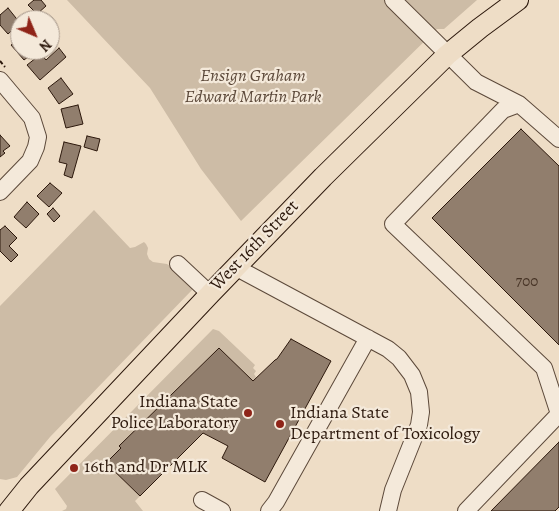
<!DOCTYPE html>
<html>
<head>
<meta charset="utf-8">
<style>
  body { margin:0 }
  #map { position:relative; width:559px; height:511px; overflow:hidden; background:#eeddc6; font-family:Alegreya,serif }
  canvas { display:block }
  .north { position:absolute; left:10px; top:10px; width:50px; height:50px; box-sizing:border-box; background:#f4e9da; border:1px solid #a49588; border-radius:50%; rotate:135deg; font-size:14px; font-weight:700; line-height:20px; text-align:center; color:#2c180c }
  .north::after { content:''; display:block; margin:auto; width:18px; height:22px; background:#8f2418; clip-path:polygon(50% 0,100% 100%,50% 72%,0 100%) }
</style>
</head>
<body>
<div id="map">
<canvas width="559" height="511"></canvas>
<div class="north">N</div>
</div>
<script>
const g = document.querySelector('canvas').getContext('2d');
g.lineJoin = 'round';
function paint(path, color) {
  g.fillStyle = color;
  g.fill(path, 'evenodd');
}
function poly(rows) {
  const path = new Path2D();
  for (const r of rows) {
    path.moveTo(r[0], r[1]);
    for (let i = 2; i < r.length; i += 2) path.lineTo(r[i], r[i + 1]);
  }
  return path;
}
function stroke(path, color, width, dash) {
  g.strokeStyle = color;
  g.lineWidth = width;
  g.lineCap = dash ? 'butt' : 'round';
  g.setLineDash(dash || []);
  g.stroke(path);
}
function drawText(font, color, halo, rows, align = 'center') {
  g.font = font + ' Alegreya,serif';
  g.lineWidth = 4.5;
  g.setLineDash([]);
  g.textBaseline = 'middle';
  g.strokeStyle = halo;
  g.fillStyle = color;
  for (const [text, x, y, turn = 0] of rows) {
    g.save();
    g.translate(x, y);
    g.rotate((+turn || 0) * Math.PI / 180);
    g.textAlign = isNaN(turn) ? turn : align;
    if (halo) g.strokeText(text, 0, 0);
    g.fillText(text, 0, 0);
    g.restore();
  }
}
paint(poly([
  [67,0,477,0,444,29,437,29,241,221,201,169,150,88],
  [94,210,130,248,135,247,144,242,146,244,148,248,147,254,149,259,153,262,167,264,186,277,192,286,192,290,50,437,17,477,6,480,0,479,0,306],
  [213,329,219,331,255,365,253,368,256,371,254,374,256,377,253,381,219,348,119,446,121,448,106,463,140,496,135,501,143,511,62,511,66,509,67,506,55,489]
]), '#cdbca6');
const building = poly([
  [34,0,41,0,46,6,37,14,28,5,34,0],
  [8,8,20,23,8,34,0,25,0,15,8,8],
  [20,38,20,50,37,50,24,60,11,45,20,38],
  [59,48,66,57,40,80,27,65,41,54,46,60,59,48],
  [61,78,73,94,59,104,48,88,61,78],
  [78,105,83,124,66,128,61,109,78,105],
  [521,129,559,166,559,345,432,218,521,129],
  [0,135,10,146,3,151,5,153,0,157,0,135],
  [87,136,100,139,97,151,84,147,87,136],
  [64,142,81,146,72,178,64,175,67,164,59,162,64,142],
  [50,183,62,193,49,207,37,196,50,183],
  [27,202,39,214,26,228,14,217,27,202],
  [53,208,60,216,54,222,47,214,53,208],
  [5,226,17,238,9,246,18,255,11,262,0,251,0,230,5,226],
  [291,339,331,361,265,482,222,458,228,446,203,433,140,496,106,463,121,448,119,446,219,348,253,381,275,360,277,359,291,339],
  [559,442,559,507,555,511,491,511,559,442]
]);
paint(building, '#917e6d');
stroke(building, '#2c180c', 1);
const minor = poly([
  [393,0,476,82,519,104,559,139],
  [0,80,32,118,38,137,36,147,30,161,0,192],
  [178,264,210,294],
  [235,267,388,349,399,358,412,375,419,392,421,412,419,425,393,490,388,511],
  [202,500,222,511],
  [269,511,276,502,368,338],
  [466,511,559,414,544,368,393,224,503,110,519,104]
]);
const major = poly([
  [9,511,29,486,210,294,323,177,447,55,480,28,518,0]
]);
stroke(minor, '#5c493a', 18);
stroke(major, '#2c180c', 22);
stroke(poly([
  [0,61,5,67]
]), '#2c180c', 2, [4, 2.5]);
stroke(minor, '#f4e9da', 16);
stroke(major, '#eeddc6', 20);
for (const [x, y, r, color] of [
  [248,413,5,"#8f2418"],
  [280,424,5,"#8f2418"],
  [74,468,5,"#8f2418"]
]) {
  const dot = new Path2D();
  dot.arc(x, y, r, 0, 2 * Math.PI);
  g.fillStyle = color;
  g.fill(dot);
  stroke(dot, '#f4e9da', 2);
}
drawText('15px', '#453224', null, [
  ["700",527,282]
]);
drawText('italic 18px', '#5c493a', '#f4e9da', [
  ["Ensign Graham",253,77],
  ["Edward Martin Park",253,98]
]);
drawText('18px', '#2c180c', '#f4e9da', [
  ["West 16th Street",255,246,-46]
]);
drawText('18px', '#2c180c', '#f4e9da', [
  ["Indiana State",238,403,"right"],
  ["Police Laboratory",238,424,"right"],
  ["Indiana State",290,414],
  ["Department of Toxicology",290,435],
  ["16th and Dr MLK",84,468]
], 'left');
</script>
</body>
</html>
